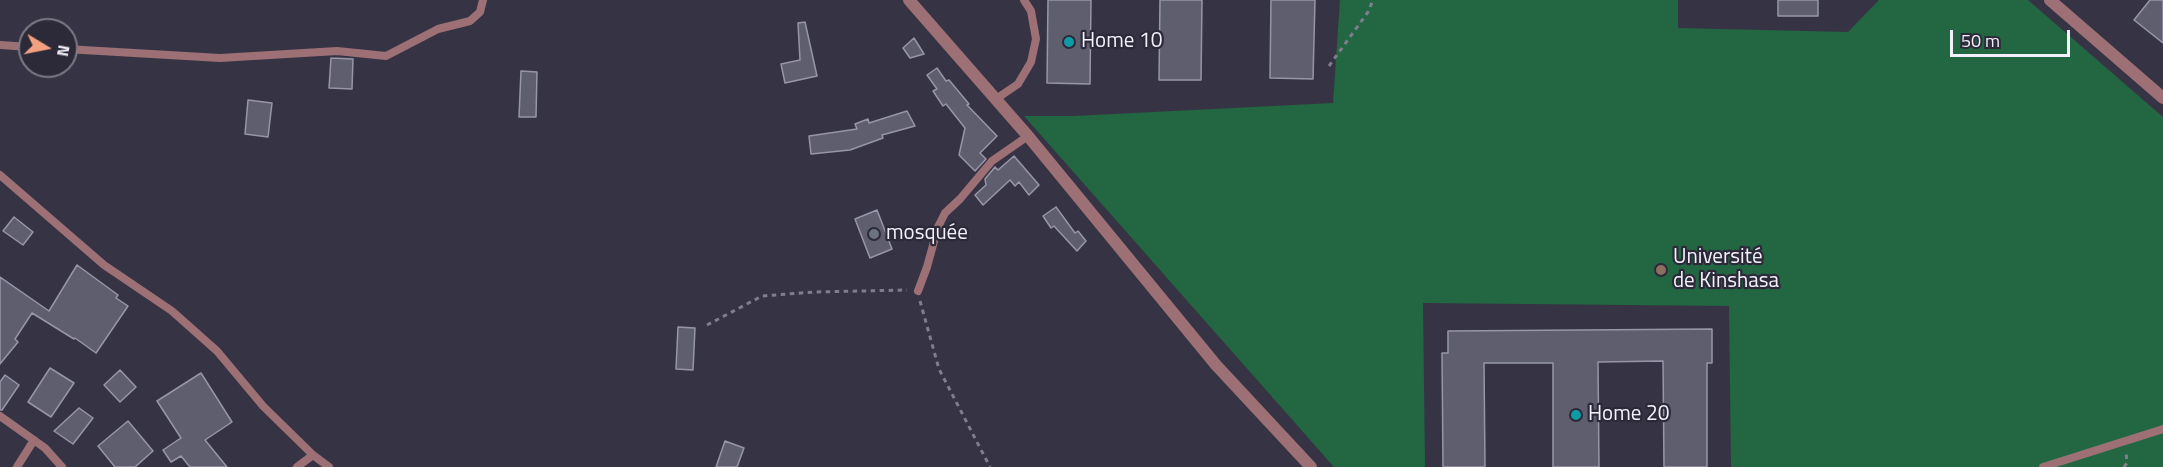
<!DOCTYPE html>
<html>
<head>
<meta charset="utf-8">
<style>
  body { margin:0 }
  #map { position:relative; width:2163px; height:467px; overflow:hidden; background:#363444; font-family:"Titillium Web",sans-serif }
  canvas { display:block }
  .north { position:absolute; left:18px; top:18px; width:60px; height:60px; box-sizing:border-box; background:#2c2a39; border:2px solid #7b7a87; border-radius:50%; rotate:100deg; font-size:16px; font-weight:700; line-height:24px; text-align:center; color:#f2f1fb }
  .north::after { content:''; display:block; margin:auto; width:21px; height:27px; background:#f2a080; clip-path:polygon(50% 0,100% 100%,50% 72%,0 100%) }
  .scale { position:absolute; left:1950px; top:30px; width:120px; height:27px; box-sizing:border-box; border:3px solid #f2f1fb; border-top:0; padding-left:8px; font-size:18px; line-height:21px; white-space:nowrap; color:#f2f1fb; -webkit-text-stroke:4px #2c2a39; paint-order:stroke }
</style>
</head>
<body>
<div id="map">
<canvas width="2163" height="467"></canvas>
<div class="north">N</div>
<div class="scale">50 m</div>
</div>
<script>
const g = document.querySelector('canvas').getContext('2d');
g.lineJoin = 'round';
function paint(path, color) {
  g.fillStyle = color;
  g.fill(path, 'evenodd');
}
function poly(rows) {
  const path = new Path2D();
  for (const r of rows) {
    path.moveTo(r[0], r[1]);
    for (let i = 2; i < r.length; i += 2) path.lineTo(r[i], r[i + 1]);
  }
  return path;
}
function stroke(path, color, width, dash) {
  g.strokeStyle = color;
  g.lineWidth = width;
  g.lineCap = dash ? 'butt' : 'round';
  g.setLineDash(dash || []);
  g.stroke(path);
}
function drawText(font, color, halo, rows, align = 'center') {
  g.font = font + ' "Titillium Web",sans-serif';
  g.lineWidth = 4.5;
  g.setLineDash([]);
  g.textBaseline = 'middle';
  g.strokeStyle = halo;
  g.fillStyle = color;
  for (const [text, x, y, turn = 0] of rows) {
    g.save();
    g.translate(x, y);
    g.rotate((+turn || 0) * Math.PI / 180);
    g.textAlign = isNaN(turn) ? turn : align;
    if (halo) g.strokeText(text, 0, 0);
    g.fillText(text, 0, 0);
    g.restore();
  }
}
paint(poly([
  [1340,0,1678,0,1678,28,1848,32,1879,0,2028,0,2163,117,2163,467,1731,467,1729,306,1423,303,1425,467,1334,467,1024,116,1074,116,1333,103]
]), '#236642');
const building = poly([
  [1048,0,1091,0,1090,84,1047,83,1048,0],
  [1160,0,1202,0,1201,80,1159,80,1160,0],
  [1271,0,1315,0,1313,79,1270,78,1271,0],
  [1778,0,1818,0,1818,16,1778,16,1778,0],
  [2150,0,2163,0,2163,43,2134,20,2150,0],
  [805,22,817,76,785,83,781,64,800,60,798,23,805,22],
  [914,38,924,54,910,58,903,48,914,38],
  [331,58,353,59,352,89,329,88,331,58],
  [937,68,946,81,949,80,969,104,967,105,997,136,980,153,986,159,975,171,959,155,965,128,946,104,943,106,933,91,937,89,927,75,937,68],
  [521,71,537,72,536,117,519,117,521,71],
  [248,100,272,103,268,137,245,134,248,100],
  [907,111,915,126,882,135,883,138,850,150,811,154,809,136,857,129,855,124,868,119,869,123,907,111],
  [1014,156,1039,185,1029,195,1019,182,1015,186,1010,180,983,205,975,195,986,185,985,179,995,167,998,170,1014,156],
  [1056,207,1075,233,1078,231,1086,241,1077,251,1054,226,1051,228,1043,216,1056,207],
  [877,210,892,249,870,258,855,219,877,210],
  [14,217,33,232,23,245,3,231,14,217],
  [77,265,118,295,116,298,128,306,96,353,75,338,74,339,32,313,15,339,18,342,0,364,0,277,49,311,77,265],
  [678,327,695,328,693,370,676,369,678,327],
  [1712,329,1712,363,1707,363,1707,467,1664,467,1663,361,1598,362,1599,467,1553,467,1553,363,1484,363,1485,467,1443,467,1442,353,1448,353,1448,331,1712,329],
  [50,368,74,383,51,417,28,402,50,368],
  [120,370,136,387,120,402,104,385,120,370],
  [201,373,232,422,205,440,227,467,190,467,181,456,171,462,163,450,181,438,157,401,201,373],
  [5,375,19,385,2,410,0,410,0,382,5,375],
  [79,408,93,418,73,444,54,431,79,408],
  [128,421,153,451,135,467,115,467,98,446,128,421],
  [725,441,744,448,737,467,716,467,725,441]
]);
paint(building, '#5f5e6f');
stroke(building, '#9796a9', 1.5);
stroke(poly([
  [1329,66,1368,12,1373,0],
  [920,301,939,369,990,467],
  [707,325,762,296,814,292,907,290],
  [2124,467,2127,463,2126,452]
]), '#7f7e8c', 3, [4.5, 4.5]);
stroke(poly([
  [0,45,30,47],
  [66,49,220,58,337,51,386,56,438,29,470,21,480,12,483,0],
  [996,99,1018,84,1031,62,1036,39,1031,11,1024,0],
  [0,175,104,265,172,311,217,351,263,406,313,455,329,467],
  [918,291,927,267,938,227,945,213,960,199,992,161,1028,136],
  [0,416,45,448,62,467],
  [17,467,34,440],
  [297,467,313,455],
  [2043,467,2163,429]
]), '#9c7074', 8);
stroke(poly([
  [909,0,1028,136,1216,365,1311,467]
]), '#9c7074', 12);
stroke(poly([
  [2050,0,2163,98]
]), '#9c7074', 12);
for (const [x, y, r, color] of [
  [1069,42,6,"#0f9aa8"],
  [874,234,6,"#6b7280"],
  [1661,270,6,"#8d6e63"],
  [1576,415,6,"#0f9aa8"]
]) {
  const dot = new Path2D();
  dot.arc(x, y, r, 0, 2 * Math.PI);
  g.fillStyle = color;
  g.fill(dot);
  stroke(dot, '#2c2a39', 2);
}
drawText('21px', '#f2f1fb', '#2c2a39', [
  ["Home 10",1081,42],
  ["mosquée",886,234],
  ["Université",1673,258],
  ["de Kinshasa",1673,282],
  ["Home 20",1588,415]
], 'left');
</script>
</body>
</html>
